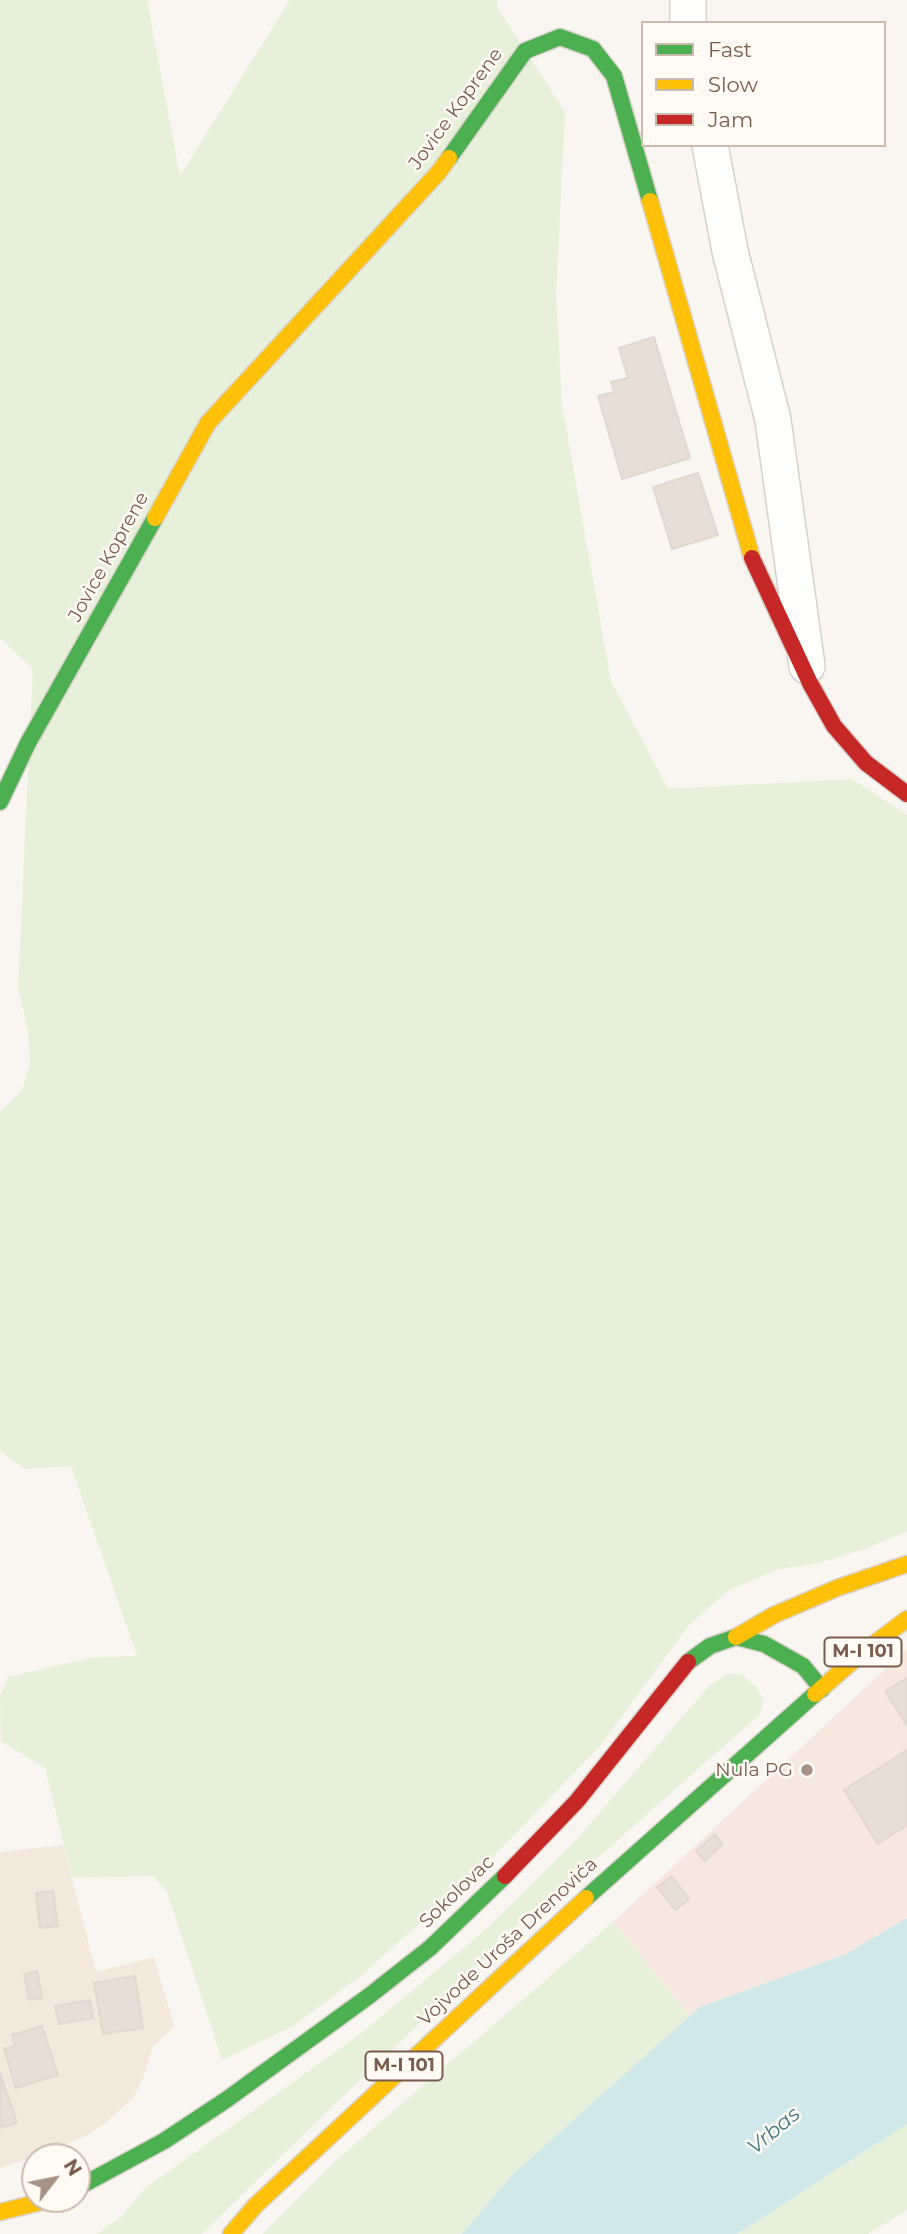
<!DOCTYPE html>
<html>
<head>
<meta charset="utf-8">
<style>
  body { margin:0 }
  #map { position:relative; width:907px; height:2234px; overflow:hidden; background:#f9f5f0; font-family:Montserrat,sans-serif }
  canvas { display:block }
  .legend { position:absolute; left:641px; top:21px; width:245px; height:126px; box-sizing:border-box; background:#fffaf3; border:2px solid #cabbb1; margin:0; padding:9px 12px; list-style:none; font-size:21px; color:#7a5c4d }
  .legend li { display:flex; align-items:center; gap:14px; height:35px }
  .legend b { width:35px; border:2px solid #cabbb1 }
  .north { position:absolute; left:21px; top:2143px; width:70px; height:70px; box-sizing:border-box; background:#fffaf3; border:2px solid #cabbb1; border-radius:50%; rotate:58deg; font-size:19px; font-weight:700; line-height:28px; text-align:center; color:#7a5c4d }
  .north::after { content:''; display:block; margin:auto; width:24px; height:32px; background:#a69286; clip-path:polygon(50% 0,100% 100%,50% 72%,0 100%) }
</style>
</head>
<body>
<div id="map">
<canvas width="907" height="2234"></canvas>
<ul class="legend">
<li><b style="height:9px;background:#4caf50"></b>Fast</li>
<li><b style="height:9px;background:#ffc107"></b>Slow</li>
<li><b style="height:9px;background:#c62828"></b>Jam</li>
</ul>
<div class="north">N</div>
</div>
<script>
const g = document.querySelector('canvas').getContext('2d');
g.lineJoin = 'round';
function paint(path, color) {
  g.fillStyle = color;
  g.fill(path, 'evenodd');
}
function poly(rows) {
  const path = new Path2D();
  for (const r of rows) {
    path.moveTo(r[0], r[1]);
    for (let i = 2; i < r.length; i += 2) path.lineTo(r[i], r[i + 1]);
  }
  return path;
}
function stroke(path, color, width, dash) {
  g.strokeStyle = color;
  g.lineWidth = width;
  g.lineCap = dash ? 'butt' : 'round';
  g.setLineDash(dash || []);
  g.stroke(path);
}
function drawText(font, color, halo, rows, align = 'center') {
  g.font = font + ' Montserrat,sans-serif';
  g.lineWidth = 5;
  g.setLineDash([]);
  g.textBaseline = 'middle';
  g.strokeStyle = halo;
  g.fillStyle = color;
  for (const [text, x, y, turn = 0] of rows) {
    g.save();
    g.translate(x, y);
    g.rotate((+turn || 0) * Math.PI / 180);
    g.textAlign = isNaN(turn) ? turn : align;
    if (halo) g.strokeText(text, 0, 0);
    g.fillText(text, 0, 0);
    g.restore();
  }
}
paint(poly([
  [63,1845,96,1972,154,1957,174,2026,152,2048,145,2074,133,2098,104,2124,86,2136,37,2156,0,2168,0,1852]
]), '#f2e8de');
paint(poly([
  [907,1649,907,1918,846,1954,700,2007,690,2017,613,1922]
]), '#f6e8e1');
paint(poly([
  [0,0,147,0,180,176,290,0,498,0,497,7,565,112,556,294,562,405,611,681,668,789,852,779,907,815,907,1531,870,1547,820,1563,779,1569,729,1590,689,1625,600,1746,491,1859,362,1975,293,2026,222,2060,167,1892,153,1876,72,1878,45,1768,1,1741,0,1697,8,1677,90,1658,137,1656,71,1466,24,1469,0,1450,0,1112,22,1091,30,1065,28,1030,18,989,33,669,0,638],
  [728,1674,741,1674,755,1686,764,1700,760,1714,583,1871,508,1933,453,1992,343,2096,202,2234,96,2234,120,2218,144,2189,359,2035,483,1932,576,1840,709,1686],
  [613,1922,690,2017,513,2174,462,2234,263,2234,340,2157],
  [907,2124,907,2210,868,2234,737,2234]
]), '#e7f0db');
paint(poly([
  [907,1918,907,2124,737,2234,462,2234,513,2174,700,2007,846,1954]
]), '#d0e8ea');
const building = poly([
  [654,337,690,458,622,479,598,396,614,392,611,382,628,378,619,348,654,337],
  [698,473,718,535,672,549,653,487,698,473],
  [907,1678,907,1726,885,1691,907,1678],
  [907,1750,907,1825,878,1844,844,1790,907,1750],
  [715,1834,723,1844,705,1861,696,1851,715,1834],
  [672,1876,689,1899,675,1910,657,1887,672,1876],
  [53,1891,58,1926,40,1928,36,1893,53,1891],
  [37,1971,42,1998,29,2000,24,1974,37,1971],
  [135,1976,143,2028,103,2034,94,1983,135,1976],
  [90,2000,93,2018,59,2024,55,2006,90,2000],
  [42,2026,58,2075,16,2088,4,2049,15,2046,12,2035,42,2026],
  [0,2073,17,2123,0,2128,0,2073]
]);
paint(building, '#e6ded7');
stroke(building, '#e2d8d2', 2);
const street = poly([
  [688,0,688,23],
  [710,145,730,251,773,420,807,666]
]);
const fast = poly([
  [449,158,525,51,560,37,593,49,614,76,650,201],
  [0,802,28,743,155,518],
  [688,1662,710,1646,736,1637,764,1644,803,1666,822,1689],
  [586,1898,815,1694],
  [77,2188,164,2141,226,2100,369,1996,430,1948,505,1876]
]);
const slow = poly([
  [650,201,752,558],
  [155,518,208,423,438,173,449,158],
  [736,1637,774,1615,837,1588,907,1564],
  [815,1694,862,1653,907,1619],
  [0,2212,53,2199],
  [231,2234,256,2205,586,1898]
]);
const jam = poly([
  [752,558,810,683,834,726,866,763,907,794],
  [505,1876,577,1801,688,1662]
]);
stroke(street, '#d7d1cb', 38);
stroke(fast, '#d9d2cb', 19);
stroke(slow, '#d9d2cb', 19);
stroke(jam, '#d9d2cb', 19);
stroke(street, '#fefefd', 35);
stroke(fast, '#4caf50', 16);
stroke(slow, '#ffc107', 16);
stroke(jam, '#c62828', 16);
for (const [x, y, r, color] of [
  [807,1770,7,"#a69286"]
]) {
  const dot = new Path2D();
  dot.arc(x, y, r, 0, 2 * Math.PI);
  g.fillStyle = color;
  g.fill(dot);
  stroke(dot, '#fffaf3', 2.5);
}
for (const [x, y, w] of [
  [863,1652,77],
  [404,2066,77]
]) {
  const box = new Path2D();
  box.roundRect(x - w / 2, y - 14.5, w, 29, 5);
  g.fillStyle = '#fffaf3';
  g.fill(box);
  stroke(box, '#7a5c4d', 2);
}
drawText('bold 18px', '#7a5c4d', null, [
  ["M-I 101",863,1652],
  ["M-I 101",404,2066]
]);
drawText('19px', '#7a5c4d', '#fffaf3', [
  ["Jovice Koprene",456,109,-54],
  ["Jovice Koprene",109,557,-61],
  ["Sokolovac",457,1892,-44],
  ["Vojvode Uroša Drenovića",508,1942,-43]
]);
drawText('19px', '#7a5c4d', '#fffaf3', [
  ["Nula PG",793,1770]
], 'right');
drawText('italic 21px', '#437c86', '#fffaf3', [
  ["Vrbas",774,2131,-40]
]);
</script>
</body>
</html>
